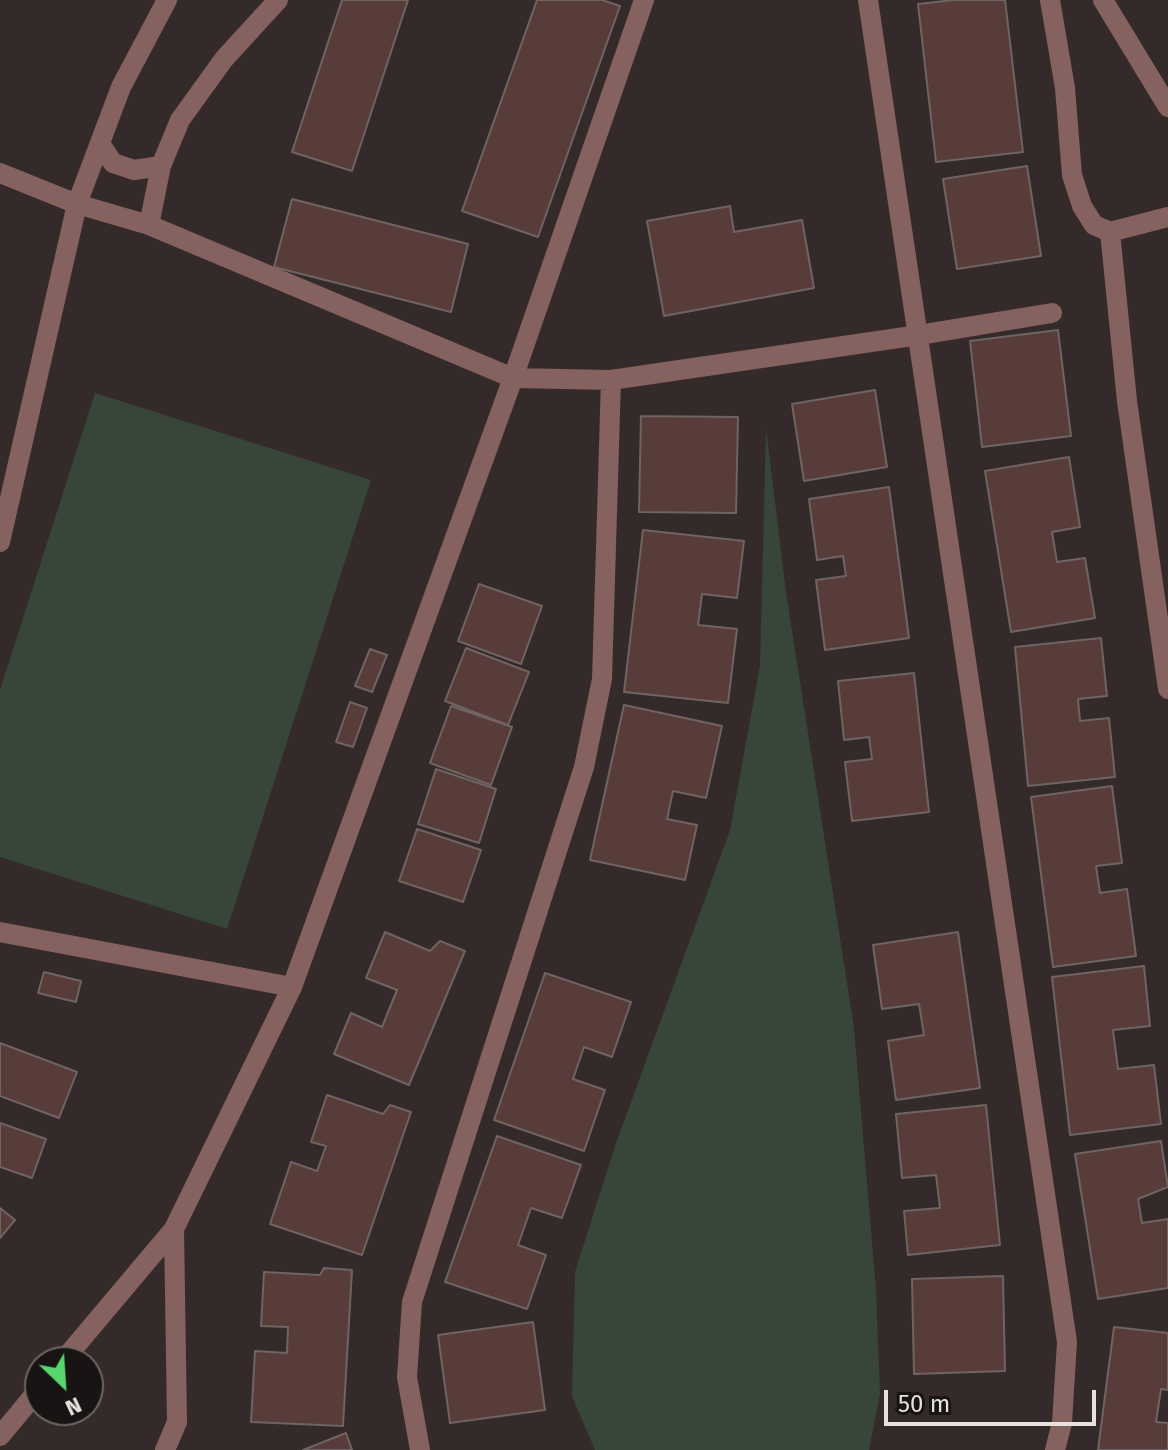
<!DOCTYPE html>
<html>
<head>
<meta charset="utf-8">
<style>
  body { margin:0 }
  #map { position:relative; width:1168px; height:1450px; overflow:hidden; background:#342a29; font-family:"Fira Sans",sans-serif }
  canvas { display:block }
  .north { position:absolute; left:24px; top:1346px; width:80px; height:80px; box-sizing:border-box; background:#181414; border:2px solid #6b6665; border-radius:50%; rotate:155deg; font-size:22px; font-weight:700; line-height:32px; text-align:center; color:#e7e0df }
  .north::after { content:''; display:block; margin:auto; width:28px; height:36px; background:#59d56f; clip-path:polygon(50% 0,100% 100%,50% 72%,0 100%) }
  .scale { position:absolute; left:884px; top:1390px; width:212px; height:36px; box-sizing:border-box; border:4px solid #e7e0df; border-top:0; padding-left:10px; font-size:24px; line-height:28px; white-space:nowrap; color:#e7e0df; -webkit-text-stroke:6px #181414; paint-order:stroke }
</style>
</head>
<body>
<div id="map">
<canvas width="1168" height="1450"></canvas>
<div class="north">N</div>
<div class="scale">50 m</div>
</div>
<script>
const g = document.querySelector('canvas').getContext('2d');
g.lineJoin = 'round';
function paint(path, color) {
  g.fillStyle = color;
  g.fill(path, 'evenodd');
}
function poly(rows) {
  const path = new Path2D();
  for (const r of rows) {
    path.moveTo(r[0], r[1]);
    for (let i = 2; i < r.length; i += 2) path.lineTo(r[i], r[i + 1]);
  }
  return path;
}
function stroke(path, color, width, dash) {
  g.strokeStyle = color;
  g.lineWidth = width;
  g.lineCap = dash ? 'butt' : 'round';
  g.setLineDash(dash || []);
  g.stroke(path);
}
paint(poly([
  [95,393,371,480,227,929,0,857,0,690],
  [766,429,786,592,854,1028,876,1290,880,1394,869,1450,595,1450,572,1396,575,1272,615,1146,730,830,760,666]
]), '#384639');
const building = poly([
  [342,0,408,0,352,171,292,152,342,0],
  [537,0,602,0,620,6,538,237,462,211,537,0],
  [954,0,1005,0,1023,152,936,162,918,4,954,0],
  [1027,166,1041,256,957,269,943,179,1027,166],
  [292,199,468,244,451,312,274,267,292,199],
  [730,206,734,232,802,220,814,288,664,316,647,221,730,206],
  [1058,330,1071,436,982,447,970,341,1058,330],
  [875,390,887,467,804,481,792,404,875,390],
  [641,416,738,417,736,513,639,512,641,416],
  [1069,457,1080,527,1052,532,1057,562,1085,558,1095,618,1011,632,985,471,1069,457],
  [889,487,909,638,825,650,816,580,846,576,843,556,817,560,809,499,889,487],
  [643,530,744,541,737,598,702,594,698,625,737,629,728,703,624,692,643,530],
  [479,584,542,606,521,664,458,641,479,584],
  [1101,638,1107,696,1078,699,1080,721,1109,718,1115,777,1028,786,1015,647,1101,638],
  [466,648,529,672,508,725,445,701,466,648],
  [370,649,387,655,372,692,355,686,370,649],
  [914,673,929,812,852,821,845,762,872,759,869,737,844,740,838,681,914,673],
  [350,702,367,708,353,747,336,742,350,702],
  [624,705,722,726,706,798,673,791,667,819,697,825,685,880,590,860,624,705],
  [451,706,512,727,491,785,430,763,451,706],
  [436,769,496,789,479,843,418,824,436,769],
  [1112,786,1122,863,1096,866,1100,893,1127,889,1136,956,1053,967,1031,797,1112,786],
  [417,829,481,850,463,902,399,881,417,829],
  [385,932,430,951,440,941,465,951,409,1085,334,1054,351,1013,382,1027,397,990,366,978,385,932],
  [958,932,980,1088,896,1100,888,1041,924,1035,919,1004,882,1009,873,945,958,932],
  [1144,966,1150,1026,1113,1030,1118,1069,1154,1065,1161,1124,1070,1135,1052,977,1144,966],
  [44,972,81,981,76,1002,38,993,44,972],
  [545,973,631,1002,612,1057,584,1047,573,1079,605,1090,584,1151,494,1120,545,973],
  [0,1043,77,1072,59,1118,0,1096,0,1043],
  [327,1095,383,1114,390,1105,411,1112,362,1255,270,1224,291,1162,317,1171,326,1146,311,1142,327,1095],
  [986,1105,1000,1245,908,1255,904,1211,940,1208,936,1175,902,1178,896,1114,986,1105],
  [0,1123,46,1139,32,1178,0,1167,0,1123],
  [497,1136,581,1165,562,1218,531,1208,518,1245,546,1255,527,1309,445,1282,497,1136],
  [1161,1141,1168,1187,1138,1199,1142,1223,1168,1219,1168,1288,1098,1299,1075,1154,1161,1141],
  [0,1208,15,1220,0,1238,0,1208],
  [324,1268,352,1270,343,1426,251,1422,255,1351,287,1353,288,1327,261,1326,264,1272,320,1275,324,1268],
  [1003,1276,1005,1371,914,1374,912,1279,1003,1276],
  [533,1322,545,1410,450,1423,438,1335,533,1322],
  [1114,1327,1168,1333,1168,1390,1161,1389,1156,1422,1168,1423,1168,1450,1098,1450,1114,1327],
  [346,1433,352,1450,303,1450,346,1433]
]);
paint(building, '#583c39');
stroke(building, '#6f6463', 2);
stroke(poly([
  [868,0,1067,1342,1062,1423,1055,1450],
  [1050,0,1065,88,1072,175,1082,206,1094,225,1110,232,1168,217],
  [1103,0,1168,107],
  [101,145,113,163,134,170,161,166],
  [0,173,77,204,149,225,513,378,611,380,919,335,1052,313],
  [149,225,161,166,180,120,224,59,278,0],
  [1110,232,1127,401,1168,689],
  [0,542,77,204,121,87,167,0],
  [0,932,292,987],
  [62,1362,174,1229,292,987,513,378,644,0],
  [0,1436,40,1388],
  [165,1450,177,1422,174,1229],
  [420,1450,407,1377,412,1302,584,767,602,679,611,380]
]), '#85625f', 20);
</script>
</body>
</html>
